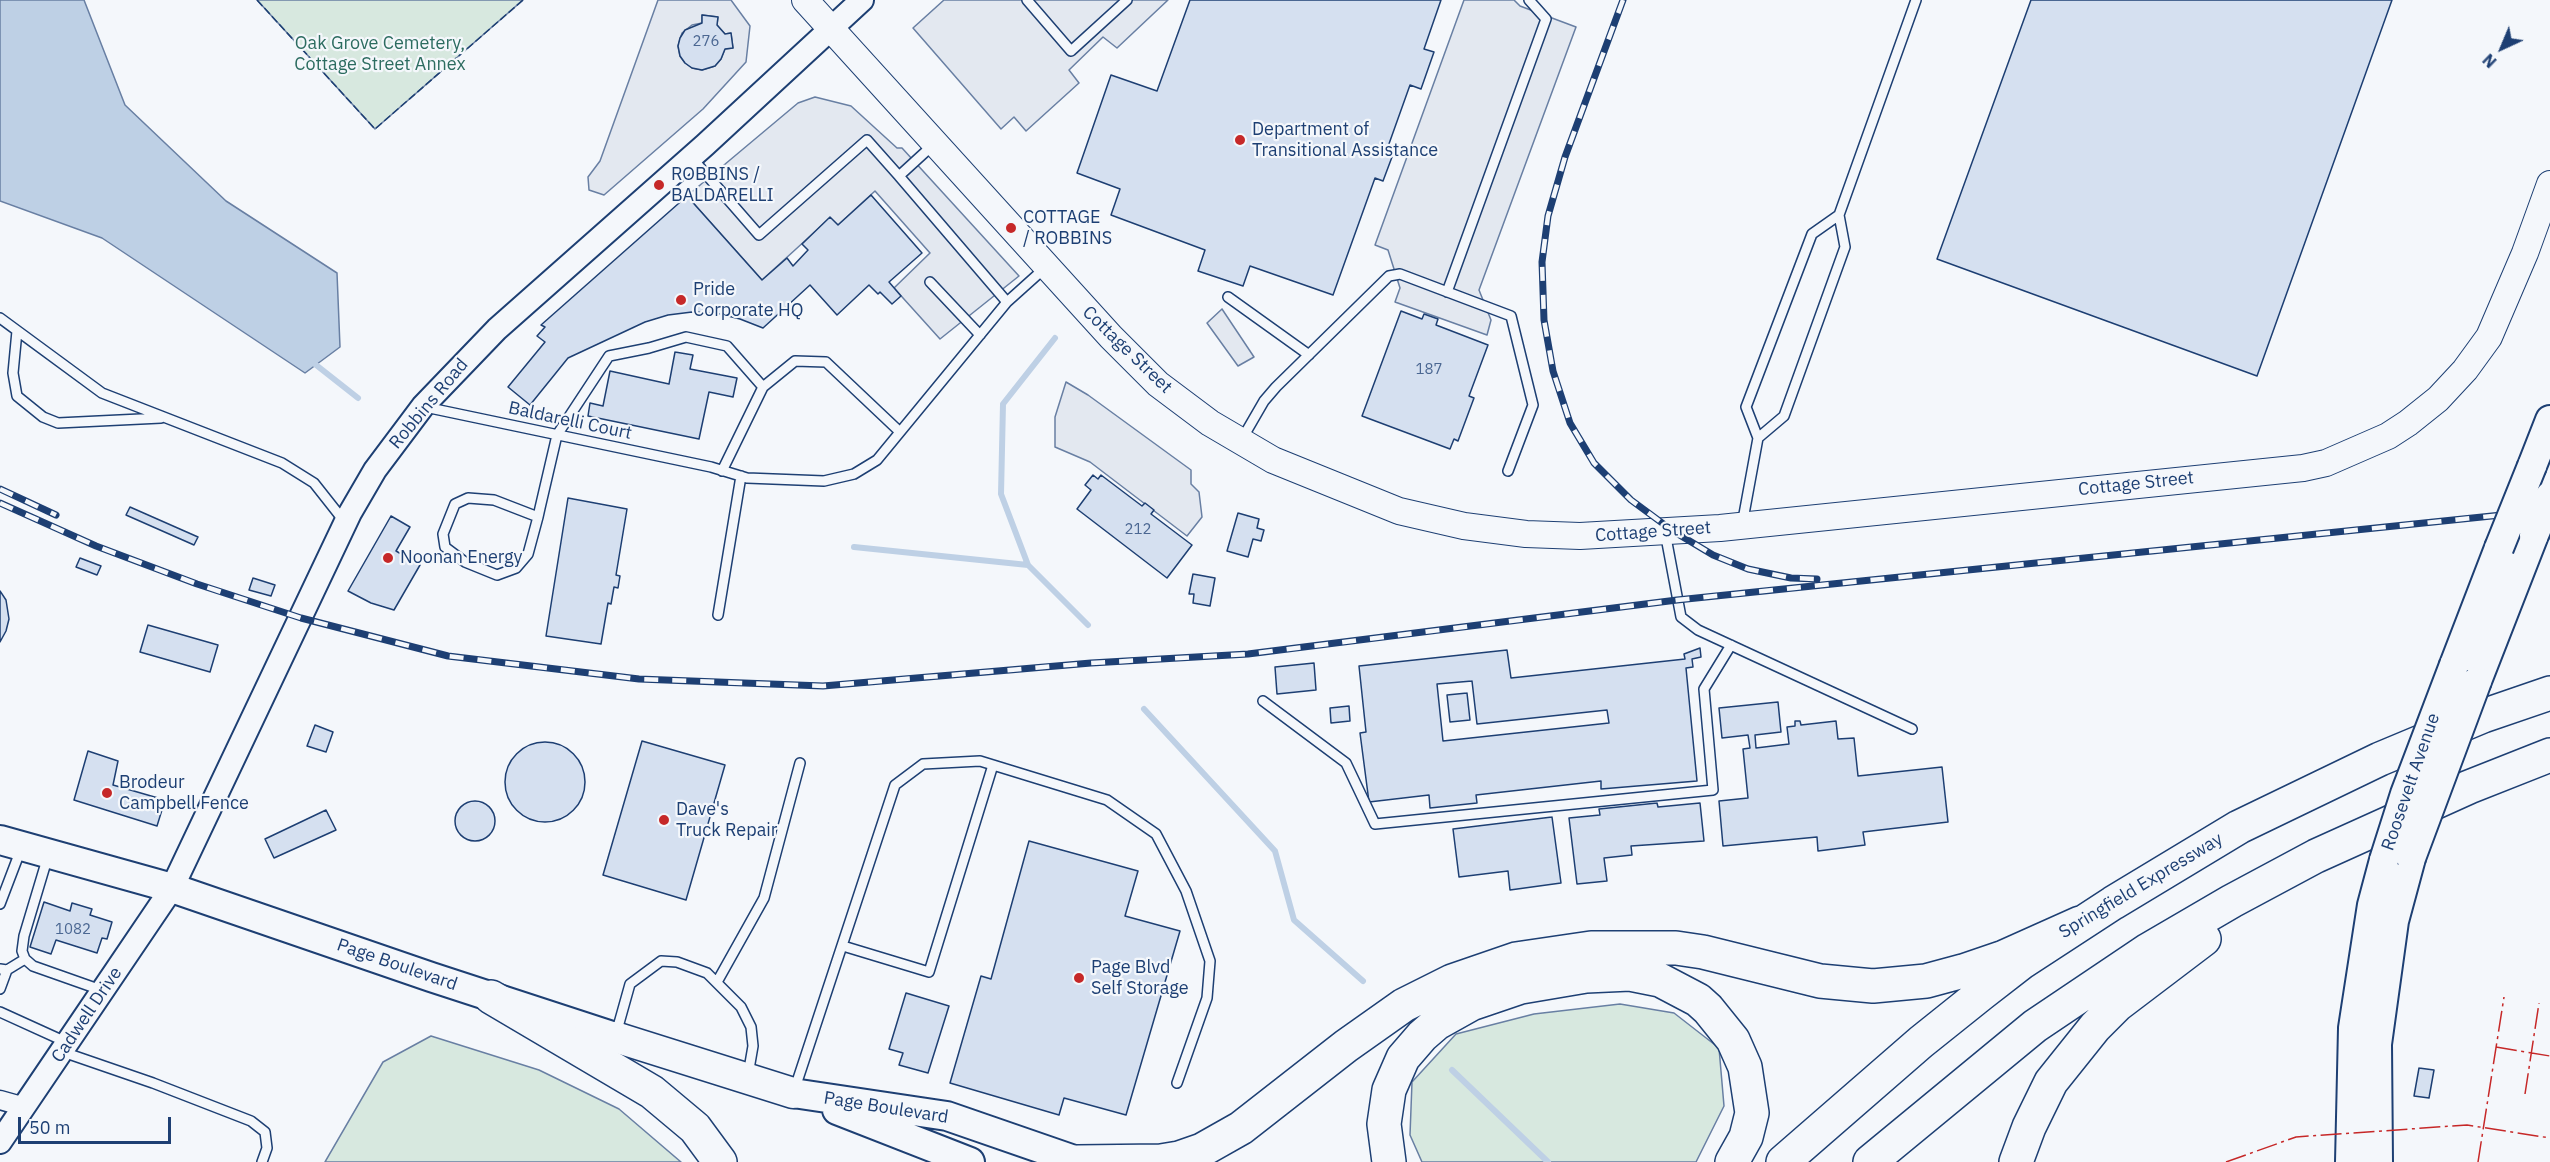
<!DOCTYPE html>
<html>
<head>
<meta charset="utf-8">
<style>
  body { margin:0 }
  #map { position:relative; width:2550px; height:1162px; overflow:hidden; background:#f4f7fb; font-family:"IBM Plex Sans",sans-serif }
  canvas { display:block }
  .north { position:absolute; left:2472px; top:18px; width:60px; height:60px; -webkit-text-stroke:4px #f4f7fb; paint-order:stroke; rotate:224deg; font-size:16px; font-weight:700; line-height:24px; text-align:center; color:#1d3f73 }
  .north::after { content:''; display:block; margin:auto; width:21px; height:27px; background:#1d3f73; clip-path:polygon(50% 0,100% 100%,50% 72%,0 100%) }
  .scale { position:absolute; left:18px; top:1117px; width:153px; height:27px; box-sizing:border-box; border:3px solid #1d3f73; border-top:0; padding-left:8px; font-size:18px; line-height:21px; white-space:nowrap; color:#1d3f73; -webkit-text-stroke:4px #f4f7fb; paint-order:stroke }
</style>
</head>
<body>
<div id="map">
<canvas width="2550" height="1162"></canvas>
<div class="north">N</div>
<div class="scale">50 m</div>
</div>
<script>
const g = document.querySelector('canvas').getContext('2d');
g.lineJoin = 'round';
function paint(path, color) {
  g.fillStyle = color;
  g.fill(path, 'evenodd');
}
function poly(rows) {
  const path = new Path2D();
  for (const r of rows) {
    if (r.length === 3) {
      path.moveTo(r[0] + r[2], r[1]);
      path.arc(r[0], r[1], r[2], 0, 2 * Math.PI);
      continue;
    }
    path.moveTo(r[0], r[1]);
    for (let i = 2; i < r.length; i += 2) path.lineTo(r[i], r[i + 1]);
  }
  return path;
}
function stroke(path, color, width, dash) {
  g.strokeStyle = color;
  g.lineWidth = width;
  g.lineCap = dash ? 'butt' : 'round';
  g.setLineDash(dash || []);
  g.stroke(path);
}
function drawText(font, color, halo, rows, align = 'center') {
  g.font = font + ' "IBM Plex Sans",sans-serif';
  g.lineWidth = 4.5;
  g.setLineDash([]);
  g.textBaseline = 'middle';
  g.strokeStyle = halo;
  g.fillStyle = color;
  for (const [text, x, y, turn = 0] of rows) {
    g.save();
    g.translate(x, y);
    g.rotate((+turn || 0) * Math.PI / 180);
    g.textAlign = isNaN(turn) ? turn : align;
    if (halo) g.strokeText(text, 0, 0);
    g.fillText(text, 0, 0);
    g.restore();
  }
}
const green = poly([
  [257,0,523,0,375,129,257,0],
  [1620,1004,1674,1013,1719,1048,1724,1106,1696,1162,1422,1162,1410,1135,1412,1082,1456,1034,1534,1014,1620,1004],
  [431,1036,539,1070,619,1109,681,1162,325,1162,383,1062,431,1036]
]);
paint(green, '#d7e8df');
stroke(green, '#687fa3', 1.5);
const parking = poly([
  [658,0,731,0,750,26,746,62,703,109,604,195,589,190,588,177,600,161,658,0],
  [702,15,718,17,717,25,725,34,731,33,733,48,725,49,721,59,715,66,702,70,692,68,685,63,680,56,678,46,682,33,692,25,702,23,702,15],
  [944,0,1168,0,1117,48,1103,37,1069,70,1079,83,1026,131,1014,117,1001,129,913,28,944,0],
  [1464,0,1514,0,1520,6,1576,27,1479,290,1491,320,1487,335,1395,302,1400,288,1388,250,1375,245,1464,0],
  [815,97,851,106,897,148,902,148,1019,276,940,339,894,288,930,253,875,191,838,225,830,218,762,280,687,196,798,103,815,97],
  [1222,309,1254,357,1238,366,1207,323,1222,309],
  [1066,382,1088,395,1191,470,1191,484,1199,492,1202,517,1187,536,1090,462,1055,447,1055,417,1066,382]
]);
paint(parking, '#e3e8f0');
stroke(parking, '#687fa3', 1.5);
const water = poly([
  [0,0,84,0,125,105,226,201,337,273,340,347,305,373,102,238,0,201,0,0]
]);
paint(water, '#bed0e5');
stroke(water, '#687fa3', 1.5);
stroke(poly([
  [1055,338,1003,404,1001,494,1028,565,1088,625],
  [311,361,358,398],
  [854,547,1028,565],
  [1144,709,1275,851,1294,920,1363,981],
  [1452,1070,1548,1162]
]), '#bed0e5', 6);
const building = poly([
  [1190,0,1441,0,1424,49,1434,52,1421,89,1410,85,1385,155,1392,157,1383,181,1375,178,1333,295,1250,266,1243,286,1198,271,1205,250,1111,215,1120,189,1077,173,1111,75,1157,91,1190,0],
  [2031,0,2392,0,2257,376,1937,259,2031,0],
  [702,15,718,17,717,25,725,34,731,33,733,48,725,49,721,59,715,66,702,70,692,68,685,63,680,56,678,46,680,38,685,30,702,23,702,15],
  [871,195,922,253,889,282,901,296,892,304,880,292,878,294,869,285,837,315,810,285,763,328,740,319,716,313,692,312,668,315,645,322,568,358,530,405,508,387,545,342,537,336,545,327,541,325,687,196,762,280,787,258,793,266,808,250,802,244,830,217,838,225,871,195],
  [1401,311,1422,319,1424,314,1438,319,1436,325,1488,345,1469,396,1474,398,1458,441,1454,439,1450,449,1362,416,1401,311],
  [675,352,693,355,690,369,737,378,733,397,709,392,699,439,588,416,590,403,603,406,610,371,669,384,675,352],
  [1093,475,1098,479,1101,475,1142,506,1145,503,1154,510,1151,514,1192,545,1167,578,1077,509,1091,490,1085,485,1093,475],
  [568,498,627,509,616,575,620,576,618,588,614,587,611,604,608,603,601,644,546,636,568,498],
  [130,507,198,537,194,545,126,515,130,507],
  [1238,513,1259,519,1257,528,1264,530,1261,541,1253,539,1248,557,1227,551,1238,513],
  [391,516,410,527,396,551,420,565,394,610,371,603,348,591,391,516],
  [80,558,101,566,97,575,76,567,80,558],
  [1193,574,1215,578,1210,606,1193,603,1194,594,1189,594,1193,574],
  [253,578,275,585,271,596,249,590,253,578],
  [0,591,6,600,9,619,6,631,0,642,0,591],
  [148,625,218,645,210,672,140,652,148,625],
  [1700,648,1701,657,1692,659,1693,667,1686,668,1697,781,1601,789,1601,781,1476,795,1477,803,1430,808,1429,795,1369,802,1360,733,1366,732,1359,666,1507,650,1511,678,1685,659,1684,654,1700,648],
  [1472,681,1477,724,1607,710,1609,723,1443,741,1437,684,1472,681],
  [1314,663,1316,690,1277,694,1275,667,1314,663],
  [1467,693,1470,720,1450,722,1447,695,1467,693],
  [1778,702,1781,732,1755,735,1756,748,1789,744,1787,727,1795,726,1795,721,1800,721,1801,725,1836,721,1838,739,1854,738,1858,776,1942,767,1948,822,1863,832,1865,845,1818,851,1817,837,1723,846,1719,801,1748,798,1743,749,1750,748,1748,735,1722,738,1719,708,1778,702],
  [1349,706,1350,721,1331,723,1330,708,1349,706],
  [315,725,333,732,326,752,307,746,315,725],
  [642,741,725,765,686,900,603,875,642,741],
  [545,782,40],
  [88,751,118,761,113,785,165,800,157,826,74,800,88,751],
  [475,821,20],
  [1657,803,1658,807,1700,803,1704,841,1631,846,1632,855,1604,858,1607,881,1577,884,1569,818,1600,815,1599,809,1657,803],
  [326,810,336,830,274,858,265,839,326,810],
  [1552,817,1561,883,1510,890,1508,871,1459,877,1453,829,1552,817],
  [1029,841,1138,871,1125,916,1180,931,1126,1115,1064,1098,1059,1115,950,1083,981,976,991,979,1029,841],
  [44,902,70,911,72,903,92,909,90,915,112,922,107,939,102,938,97,953,56,940,51,954,30,947,44,902],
  [906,993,949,1006,928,1073,899,1065,903,1053,889,1049,906,993],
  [2419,1068,2434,1070,2429,1098,2414,1096,2419,1068]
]);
paint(building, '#d5e0f0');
stroke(building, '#1d3f73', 1.5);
const service = poly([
  [1027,0,1071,51,1127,0],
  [934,144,899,176,1007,302],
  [691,157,759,235,867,140,899,176],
  [930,282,980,335],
  [1447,292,1546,19,1529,0],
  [1228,297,1309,355],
  [0,318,102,393,282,463,314,483,344,521],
  [17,331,13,373,17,396,43,417,58,423,161,418],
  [425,407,711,467,747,478,824,481,854,474,877,460,1007,302,1046,267],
  [1758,438,1784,416,1845,247,1839,215,1916,0],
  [1242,439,1264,401,1276,387,1389,276,1400,274,1511,316,1533,405,1508,471],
  [722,471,763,387,795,361,826,362,900,432],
  [538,517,494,500,468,498,455,504,443,534,445,547,465,562,497,575,516,568,528,554,538,517,540,508,557,435,609,356,649,348,686,337,727,346,763,387],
  [1742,525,1758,438,1746,407,1812,234,1839,215],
  [1665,532,1681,617,1698,630,1912,729],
  [718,615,741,476],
  [1263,701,1346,763,1375,824,1713,790,1704,689,1731,645],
  [48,856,24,936,22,951,25,959,33,966,101,990],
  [0,904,21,849],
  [843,946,929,972,993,765],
  [0,969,7,970,25,959],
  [717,982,764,898,800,763],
  [0,989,7,970],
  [0,1012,66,1042],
  [616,1034,630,984,661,961,677,962,707,973,741,1007,751,1027,753,1046,748,1075],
  [63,1052,153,1083,251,1121,265,1132,267,1148,262,1162],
  [794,1091,895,785,923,764,980,761,1107,800,1156,834,1186,891,1210,961,1207,998,1177,1083]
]);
const minor = poly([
  [0,1100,25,1107]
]);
const tertiary = poly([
  [0,1142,172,888,350,513,375,470,423,406,497,329,705,145,862,0]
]);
const secondary = poly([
  [805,0,1111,337,1158,384,1210,423,1273,460,1399,511,1464,526,1526,534,1580,536,1720,528,2303,468,2326,463,2388,436,2408,423,2438,399,2465,370,2489,337,2525,253,2550,184]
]);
const primary = poly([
  [2532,466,2550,420],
  [2454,665,2499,548],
  [2477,681,2534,535],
  [0,840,172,888,431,977,615,1037],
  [793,1093,947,1116,1080,1162],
  [837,1110,970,1162],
  [2350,1162,2353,1028,2372,905,2384,860],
  [2378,1162,2377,1044,2394,921,2411,858]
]);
const trunk = poly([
  [615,1037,793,1093]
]);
const motorway = poly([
  [491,997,652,1092,695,1128,720,1162],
  [1078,1162,1161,1161,1179,1158,1202,1150,1241,1128,1346,1046,1404,1005,1452,981,1516,959,1591,948,1676,948,1703,952,1820,981,1873,986,1926,981,1963,971,2004,957,2080,923],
  [1389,1162,1384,1124,1389,1090,1403,1058,1422,1036,1437,1023,1471,1004,1521,987,1586,976,1630,974,1660,980,1698,1000,1708,1009,1733,1040,1745,1067,1752,1113,1746,1137,1732,1162],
  [1783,1162,1921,1042,1981,994,2021,963,2113,903,2239,827,2380,759,2483,716,2550,693],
  [1870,1162,2035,1026,2148,950,2232,901,2316,856,2469,787,2550,755],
  [2016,1162,2029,1127,2051,1082,2095,1027,2117,1005,2204,939]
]);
stroke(service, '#1d3f73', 12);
stroke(minor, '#1d3f73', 21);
stroke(tertiary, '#1d3f73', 26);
stroke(secondary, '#1d3f73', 28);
stroke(primary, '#1d3f73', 32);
stroke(trunk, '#1d3f73', 33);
stroke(motorway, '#1d3f73', 36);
stroke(service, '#f4f7fb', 9);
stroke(minor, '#f4f7fb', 18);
stroke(tertiary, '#f4f7fb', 22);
stroke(secondary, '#f4f7fb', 26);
stroke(primary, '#f4f7fb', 28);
stroke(trunk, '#f4f7fb', 30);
stroke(motorway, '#f4f7fb', 33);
const rail = poly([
  [1623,0,1565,157,1548,216,1542,262,1544,320,1553,371,1570,423,1594,463,1631,500,1673,531,1713,555,1748,569,1791,578,1817,579],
  [0,489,56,515],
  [0,503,96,546,197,584,301,618,448,656,639,679,823,686,1091,663,1248,654,1677,600,2550,510]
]);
stroke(rail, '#1d3f73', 7);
stroke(rail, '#f4f7fb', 4.5, [14]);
const primaryBridge = poly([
  [2534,535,2550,496],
  [2499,548,2532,466],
  [2411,858,2477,681],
  [2384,860,2405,794,2454,665]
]);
stroke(primaryBridge, '#1d3f73', 32, []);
stroke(primaryBridge, '#f4f7fb', 28);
stroke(poly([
  [257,0,375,129,523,0]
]), '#1d3f73', 1.5, [8, 3]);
stroke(poly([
  [2496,1047,2550,1056],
  [2525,1094,2539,1003],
  [2226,1162,2296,1137,2467,1125,2550,1138],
  [2478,1162,2504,997]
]), '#c62828', 1.5, [21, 4.5, 3, 4.5]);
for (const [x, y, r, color] of [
  [1240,140,6,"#c62828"],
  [659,185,6,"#c62828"],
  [1011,228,6,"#c62828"],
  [681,300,6,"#c62828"],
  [388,558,6,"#c62828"],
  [107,793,6,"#c62828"],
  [664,820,6,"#c62828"],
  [1079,978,6,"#c62828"]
]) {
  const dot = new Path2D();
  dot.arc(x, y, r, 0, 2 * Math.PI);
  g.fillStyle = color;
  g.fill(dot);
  stroke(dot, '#f4f7fb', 2);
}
drawText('15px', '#4b6792', null, [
  ["276",706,42],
  ["187",1429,370],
  ["212",1138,530],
  ["1082",73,930]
]);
drawText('18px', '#2c6c60', '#f4f7fb', [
  ["Oak Grove Cemetery,",380,44],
  ["Cottage Street Annex",380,65]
]);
drawText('18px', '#1d3f73', '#f4f7fb', [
  ["Department of",1252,130],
  ["Transitional Assistance",1252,151],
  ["ROBBINS /",671,175],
  ["BALDARELLI",671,196],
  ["COTTAGE",1023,218],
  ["/ ROBBINS",1023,239],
  ["Pride",693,290],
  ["Corporate HQ",693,311],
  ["Noonan Energy",400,558],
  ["Brodeur",119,783],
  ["Campbell Fence",119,804],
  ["Dave's",676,810],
  ["Truck Repair",676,831],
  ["Page Blvd",1091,968],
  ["Self Storage",1091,989]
], 'left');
drawText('18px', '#1d3f73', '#f4f7fb', [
  ["Cottage Street",1127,350,44],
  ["Robbins Road",429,404,-50],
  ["Baldarelli Court",570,421,12],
  ["Cottage Street",2136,484,-6],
  ["Cottage Street",1653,532,-4],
  ["Roosevelt Avenue",2411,782,-71],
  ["Springfield Expressway",2141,886,-31],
  ["Page Boulevard",397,965,19],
  ["Cadwell Drive",87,1015,-56],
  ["Page Boulevard",886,1108,9]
]);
</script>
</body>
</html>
